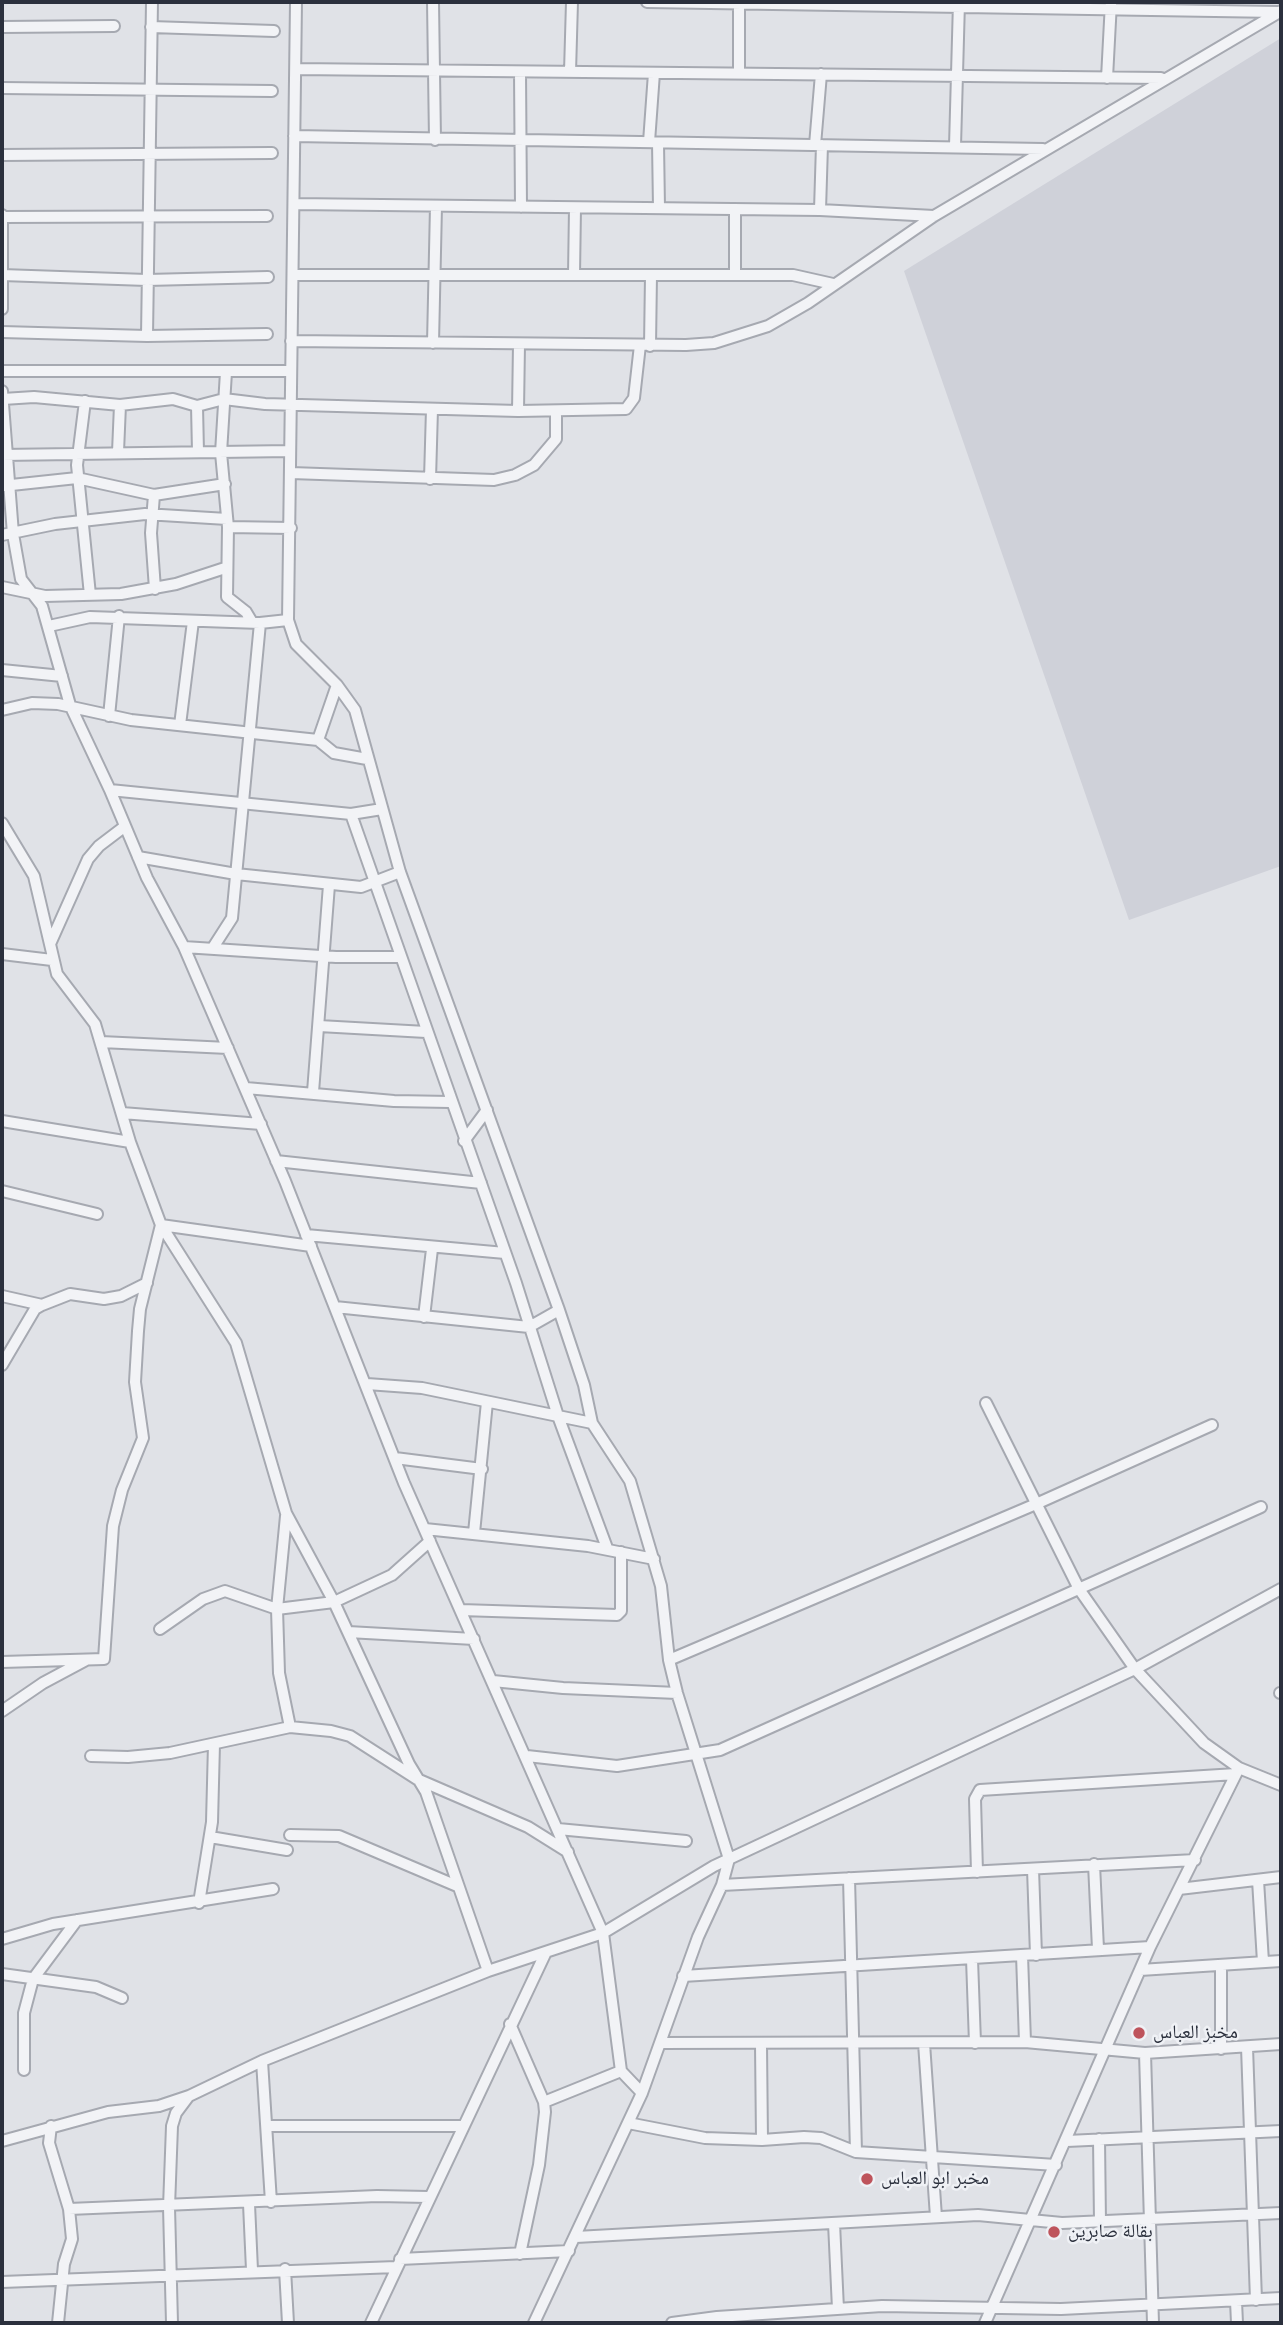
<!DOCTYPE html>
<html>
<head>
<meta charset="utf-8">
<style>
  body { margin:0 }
  #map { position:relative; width:1283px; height:2325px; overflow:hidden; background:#e0e2e7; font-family:"Archivo Narrow",sans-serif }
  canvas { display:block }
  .frame { position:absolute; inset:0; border:4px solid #2b303d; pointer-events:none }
</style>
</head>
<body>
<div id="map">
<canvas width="1283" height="2325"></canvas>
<div class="frame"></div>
</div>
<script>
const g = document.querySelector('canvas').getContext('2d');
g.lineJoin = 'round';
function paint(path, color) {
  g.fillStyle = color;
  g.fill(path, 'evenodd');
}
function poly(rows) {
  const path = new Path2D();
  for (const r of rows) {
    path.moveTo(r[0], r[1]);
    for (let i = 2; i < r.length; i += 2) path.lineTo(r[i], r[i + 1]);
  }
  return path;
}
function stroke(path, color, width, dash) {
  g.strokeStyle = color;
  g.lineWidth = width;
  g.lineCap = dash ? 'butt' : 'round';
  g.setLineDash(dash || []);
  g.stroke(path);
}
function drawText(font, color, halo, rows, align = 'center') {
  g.font = font + ' "Archivo Narrow","Noto Naskh Arabic",sans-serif';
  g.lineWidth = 5;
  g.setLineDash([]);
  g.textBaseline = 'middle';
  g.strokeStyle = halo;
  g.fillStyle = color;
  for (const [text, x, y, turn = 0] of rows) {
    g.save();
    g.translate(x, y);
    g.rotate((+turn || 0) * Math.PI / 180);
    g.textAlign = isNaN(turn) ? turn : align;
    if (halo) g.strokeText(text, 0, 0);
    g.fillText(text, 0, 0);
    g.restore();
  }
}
paint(poly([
  [1281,38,1281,866,1129,920,904,271]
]), '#cfd1d9');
const street = poly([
  [296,2,288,620,296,644,337,685,355,710,400,872,559,1310,584,1385,592,1423,630,1481,661,1586,669,1660,677,1693,729,1859,722,1885,698,1937,642,2093,534,2323],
  [433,2,435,140],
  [647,2,1278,12],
  [2,27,114,26],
  [151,27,274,31],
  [296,69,1161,78],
  [520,72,521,207],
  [570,72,572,2],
  [739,73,739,2],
  [1107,78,1111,2],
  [2,88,272,91],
  [294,136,1043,149],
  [649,142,654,73],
  [658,143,659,208],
  [815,145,821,74],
  [955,146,959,2],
  [2,155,272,153],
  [294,204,820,210,934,216],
  [735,209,735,275],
  [820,210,822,145],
  [2,215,2,309],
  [2,217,267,216],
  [2,275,147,280,268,277],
  [293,275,793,275,833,284],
  [574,275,575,208],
  [2,332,147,336,267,334],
  [147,336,152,2],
  [291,341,686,345,714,343,768,326,808,303,934,216,1281,11],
  [433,343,436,206],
  [650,346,651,275],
  [2,371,290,371],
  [226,372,221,453,228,527,227,597,246,612,252,622],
  [2,391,13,534,21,579,42,606,70,705,110,790,147,878,184,947,285,1181,404,1483,603,1933,621,2071,642,2093],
  [3,399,34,397,120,405,173,399,197,406,224,399,265,404,518,411,626,409,634,398,640,345],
  [85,401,77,465,90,595],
  [197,406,198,452],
  [518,411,519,344],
  [118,452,120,405],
  [2,455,290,451],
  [291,473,494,480,515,475,534,465,556,439,556,411],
  [430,479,432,409],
  [2,486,77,478,154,495,225,484],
  [154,495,151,533,155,589],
  [228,527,291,528],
  [2,535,55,524,145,514,227,519],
  [2,587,45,596,121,594,176,584,225,568],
  [49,626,90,617,260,623,288,620],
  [2,670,62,676],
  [2,710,32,703,58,704,131,720,318,740,334,753,367,759],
  [109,716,119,616],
  [180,725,193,621],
  [318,740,337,685],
  [110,790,351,814,382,809],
  [351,814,516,1283,558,1416,607,1548],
  [2,823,34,876,57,974,95,1024,130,1142,161,1225,236,1343,286,1513,334,1602,409,1764,426,1792,488,1971],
  [138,857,236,874,361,887,400,872],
  [50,944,88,859,99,846,124,827],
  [214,946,232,918,260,623],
  [184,947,336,957,401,957],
  [2,954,52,960],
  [319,1026,426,1032],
  [101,1042,228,1048],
  [246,1088,394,1101,450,1102],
  [313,1092,329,885],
  [122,1113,261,1124],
  [2,1121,130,1142],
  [464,1141,487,1110],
  [276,1161,481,1183],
  [2,1191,97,1214],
  [306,1235,505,1253],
  [2,1296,42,1305],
  [335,1307,529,1327,559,1310],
  [424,1317,432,1249],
  [2,1365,35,1309,42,1305,70,1294,104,1299,121,1296,147,1283],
  [367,1384,422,1388,592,1423],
  [986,1403,1079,1589,1135,1669,1204,1743,1239,1768,1281,1785],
  [395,1458,482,1469],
  [286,1516,277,1609,279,1673,290,1727],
  [425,1529,588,1546,654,1559],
  [474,1533,487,1402],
  [461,1610,617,1615,621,1611,621,1552],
  [160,1629,203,1599,225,1591,277,1609,334,1602,392,1575,430,1541],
  [348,1632,474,1639],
  [669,1660,1036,1504,1212,1425],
  [2,1662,104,1659,113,1526,122,1490,143,1438,135,1382,138,1331,140,1309,161,1225,311,1246],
  [493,1681,563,1688,677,1693],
  [1280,1693,1281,1693],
  [2,1711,43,1683,86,1660],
  [91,1756,128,1757,170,1753,290,1727,331,1731,350,1736,417,1779,528,1827,568,1852],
  [527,1756,617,1766,720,1750,1261,1507],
  [558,1829,686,1841],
  [290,1835,339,1836,457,1886],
  [210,1837,287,1850],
  [1094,1864,1098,1949],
  [1033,1869,1036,1955],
  [977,1872,975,1799,980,1790,1236,1774],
  [849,1878,856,2152],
  [1258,1880,1263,1962],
  [722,1885,1195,1860],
  [1179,1889,1281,1877],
  [199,1903,212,1822,214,1744],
  [2,1939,53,1924,273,1889],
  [1022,1955,1025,2042],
  [972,1959,975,2043],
  [1221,1965,1221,2049],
  [1140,1970,1281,1961],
  [2,1974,96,1987,122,1998],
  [683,1976,1150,1947],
  [510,2024,544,2102,545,2112,539,2165,520,2254],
  [660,2043,1025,2042,1145,2053,1281,2044],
  [924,2043,936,2217],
  [761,2045,762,2140],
  [1247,2047,1256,2300],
  [1145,2053,1153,2323],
  [262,2061,271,2202],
  [24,2070,24,2013,33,1979,77,1920],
  [544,2102,621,2071],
  [628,2123,705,2138,762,2140,804,2137,821,2138,856,2152,1056,2165],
  [51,2126,49,2143,69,2209,72,2239,64,2264,58,2323],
  [268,2126,461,2126],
  [1099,2139,1100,2222],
  [2,2141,108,2112,159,2106,189,2096,262,2061,488,1971,603,1933,714,1866,1135,1669,1281,1589],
  [1067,2141,1281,2131],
  [249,2204,252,2270],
  [69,2209,377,2196,428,2197],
  [834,2223,838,2309],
  [576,2237,978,2215,1062,2223,1281,2213],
  [400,2259,569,2251],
  [285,2269,288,2323],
  [2,2282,396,2267],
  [1236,2301,1237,2323],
  [172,2323,169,2207,172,2126,176,2113,188,2097],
  [371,2323,546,1952],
  [672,2323,717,2317,882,2306,1061,2309,1281,2298],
  [985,2323,1150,1947,1239,1768]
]);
stroke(street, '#a6a9b1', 14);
stroke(street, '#f2f3f6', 10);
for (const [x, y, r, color] of [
  [1139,2033,7,"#be545c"],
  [867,2179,7,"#be545c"],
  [1054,2232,7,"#be545c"]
]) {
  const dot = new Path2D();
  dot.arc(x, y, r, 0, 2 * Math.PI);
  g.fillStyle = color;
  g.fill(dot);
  stroke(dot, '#eff1f5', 2.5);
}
drawText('19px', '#2b303d', '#eff1f5', [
  ["مخبز العباس",1153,2033],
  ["مخبر ابو العباس",881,2179],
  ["بقالة صابرين",1068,2232]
], 'left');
</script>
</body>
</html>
